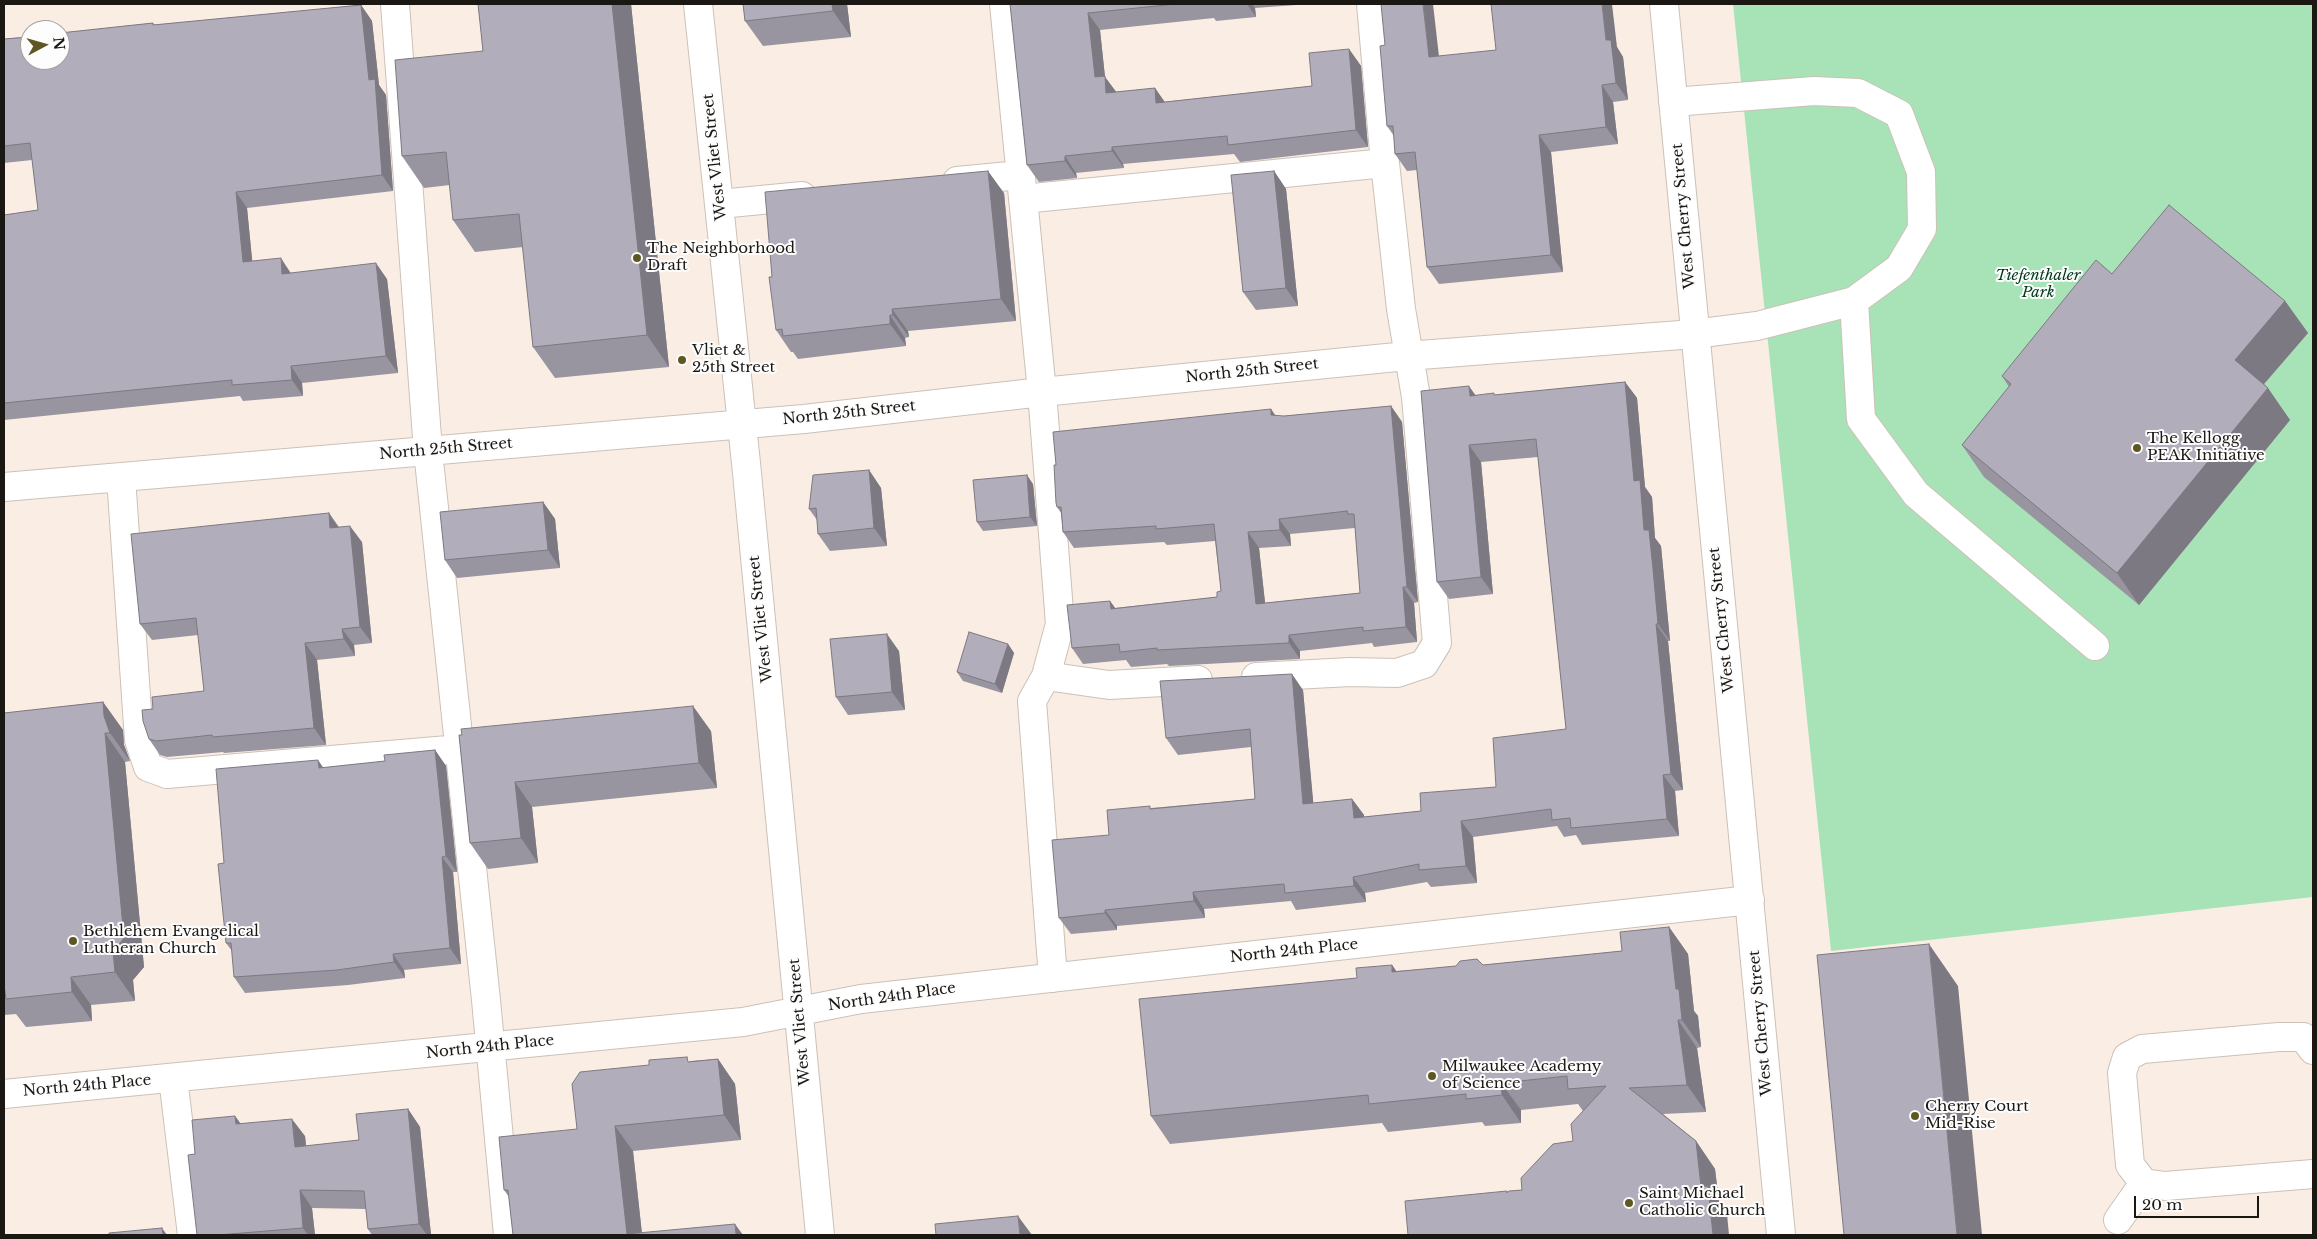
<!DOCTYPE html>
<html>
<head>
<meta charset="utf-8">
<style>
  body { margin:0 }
  #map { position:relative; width:2317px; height:1239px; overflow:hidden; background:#faeee4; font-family:"Libre Baskerville",serif }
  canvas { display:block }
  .frame { position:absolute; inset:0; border:5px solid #1b1713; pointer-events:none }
  .north { position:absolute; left:20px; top:20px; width:50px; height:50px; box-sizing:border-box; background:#fdfdfd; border:1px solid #a3a19f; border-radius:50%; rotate:84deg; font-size:14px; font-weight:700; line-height:20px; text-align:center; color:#1b1713 }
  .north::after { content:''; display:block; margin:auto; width:18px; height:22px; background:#5e5723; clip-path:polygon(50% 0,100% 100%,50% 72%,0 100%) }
  .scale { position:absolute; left:2134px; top:1196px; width:125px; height:22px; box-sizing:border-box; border:2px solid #1b1713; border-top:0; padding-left:6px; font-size:15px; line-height:18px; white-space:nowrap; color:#1b1713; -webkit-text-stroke:4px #fdfdfd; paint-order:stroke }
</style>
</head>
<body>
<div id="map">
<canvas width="2317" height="1239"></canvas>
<div class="frame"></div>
<div class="north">N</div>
<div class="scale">20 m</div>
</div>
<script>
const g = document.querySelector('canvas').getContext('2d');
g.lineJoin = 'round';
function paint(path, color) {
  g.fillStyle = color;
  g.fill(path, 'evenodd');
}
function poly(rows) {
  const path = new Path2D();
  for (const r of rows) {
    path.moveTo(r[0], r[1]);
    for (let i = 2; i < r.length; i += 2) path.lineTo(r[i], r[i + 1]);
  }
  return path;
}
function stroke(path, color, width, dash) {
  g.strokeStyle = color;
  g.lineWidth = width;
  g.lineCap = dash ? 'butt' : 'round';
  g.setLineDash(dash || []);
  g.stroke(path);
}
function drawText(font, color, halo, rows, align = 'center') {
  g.font = font + ' "Libre Baskerville",serif';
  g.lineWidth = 4;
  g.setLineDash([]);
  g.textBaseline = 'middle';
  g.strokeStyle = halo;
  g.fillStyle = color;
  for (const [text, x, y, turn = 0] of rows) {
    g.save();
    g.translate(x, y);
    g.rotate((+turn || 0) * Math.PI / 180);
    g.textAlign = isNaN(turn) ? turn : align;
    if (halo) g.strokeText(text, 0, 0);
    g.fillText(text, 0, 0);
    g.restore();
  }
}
paint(poly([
  [1733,4,2313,4,2313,897,1831,951]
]), '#a7e3b7');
const minor = poly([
  [395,4,428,451,486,1000,508,1235],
  [698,4,746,463,820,1235],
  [1004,4,1042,392,1060,624,1046,676,1032,701,1053,978],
  [1664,4,1781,1235],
  [957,181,1020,175],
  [1023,199,1385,163,1371,4],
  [720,204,802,196],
  [1854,301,1861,419,1916,494,2095,646],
  [121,477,139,740,148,767,167,774,460,749],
  [4,487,804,419,1042,392,1407,356,1694,334,1757,326,1854,301,1899,268,1922,229,1921,172,1899,114,1858,93,1814,91,1673,102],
  [1046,676,1109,685,1198,680],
  [1256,677,1350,672,1397,673,1424,664,1437,643,1416,397,1401,309,1385,163],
  [2313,1050,2303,1037,2279,1037,2142,1049,2127,1057,2122,1073,2130,1165,2144,1183,2165,1186,2313,1174],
  [173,1078,192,1235],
  [4,1094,743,1022,861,999,1750,900],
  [2118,1220,2144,1183]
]);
stroke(minor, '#ccc1b7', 30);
stroke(minor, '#fff', 28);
paint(poly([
  [478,4,631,4,669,367,555,378,533,347,523,247,475,252,453,220,450,185,424,188,402,156,483,51],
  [743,4,847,4,851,37,763,46,745,21],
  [1010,4,1310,4,1255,8,1256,17,1216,21,1214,18,1100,30,1105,77,1116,92,1155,88,1164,102,1312,86,1349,49,1361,66,1368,147,1240,162,1234,154,1123,164,1124,168,1076,173,1077,178,1039,182,1027,165],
  [361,5,372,21,379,85,386,95,393,191,247,208,252,261,291,273,387,279,398,373,302,383,303,396,243,401,240,396,4,420,4,215,38,210,32,160,4,163,4,39,153,23,154,25],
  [1385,45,1439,56,1617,47,1623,57,1628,100,1613,102,1618,144,1551,152,1563,272,1439,284,1427,267,1417,170,1407,171,1395,154,1394,136,1387,126],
  [1274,171,1286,189,1298,306,1256,310,1243,292],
  [1004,193,1016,321,908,331,909,337,905,338,906,346,798,359,793,352,791,352,776,330,772,277],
  [2112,274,2285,301,2308,333,2264,384,2290,420,2139,605,1984,477,1962,445,2009,387,2002,376],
  [1625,382,1637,398,1645,487,1652,497,1655,538,1661,546,1670,641,1668,641,1683,790,1675,791,1679,836,1582,845,1576,835,1564,837,1557,826,1473,837,1477,883,1431,887,1427,882,1365,893,1366,902,1296,910,1291,901,1204,909,1205,918,1117,926,1117,930,1071,934,1059,918,1109,835,1151,808,1255,799,1251,747,1178,755,1166,738,1303,690,1313,803,1352,799,1364,815,1364,817,1421,811,1496,787,1566,729,1538,457,1481,462,1493,594,1449,599,1437,582,1475,395,1495,395],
  [1391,406,1402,422,1418,602,1414,603,1417,642,1374,647,1372,643,1300,651,1300,659,1169,666,1167,664,1131,667,1126,660,1083,664,1072,648,1110,601,1115,608,1217,597,1221,591,1215,541,1167,545,1164,542,1074,548,1063,532,1061,513,1057,507,1056,465,1271,409,1275,416,1284,416],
  [1355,528,1360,593,1265,603,1259,548,1291,546,1290,534],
  [869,470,881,488,887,546,830,551,818,534,817,520,809,509],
  [1033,484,1037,526,983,531,977,522],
  [543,502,555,519,560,568,457,578,445,560],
  [329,513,339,527,362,542,372,643,354,645,355,656,317,660,326,745,224,753,223,752,167,757,160,755,149,739,153,709,204,691,198,635,152,640,140,624],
  [1008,644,1014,653,1002,693,963,681,957,672],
  [899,651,905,710,848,715,836,697],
  [103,702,123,730,124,745,130,761,125,762,144,967,133,980,135,1001,91,1005,92,1021,26,1027,16,1014,4,1015,4,713],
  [711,731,717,788,532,807,538,863,488,869,470,843,459,735],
  [435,750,446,766,457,872,453,872,461,964,404,970,405,978,348,985,245,993,234,977,232,951,226,943,224,863,323,768,385,761],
  [1669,927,1688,954,1694,1011,1698,1016,1701,1047,1697,1048,1706,1112,1663,1114,1696,1141,1715,1169,1719,1202,1727,1214,1408,1235,1507,1191,1508,1192,1522,1190,1573,1141,1583,1111,1578,1104,1521,1110,1521,1123,1485,1126,1482,1122,1388,1132,1382,1123,1170,1144,1151,1116,1357,978,1392,965,1396,971,1483,965,1622,951],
  [718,1059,735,1084,741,1140,633,1151,642,1233,743,1235,513,1235,509,1197,504,1190,577,1129,691,1061],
  [408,1109,420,1127,431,1235,372,1235,368,1229,366,1209,312,1208,315,1235,197,1235,235,1116,241,1124,305,1136,306,1146,359,1140]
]), '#9995a0');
paint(poly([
  [612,4,631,4,669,367,647,335],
  [832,4,847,4,851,37,833,11],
  [1247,4,1252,4,1255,8,1256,17],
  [1423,4,1433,4,1441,74,1429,57],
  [1602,4,1612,4,1617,47,1623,57,1628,100,1616,83,1606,40],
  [361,5,372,21,379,85,386,95,393,191,382,175,369,80],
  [1088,13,1100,30,1105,77,1117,93,1118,110,1095,77],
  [1349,49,1361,66,1368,147,1356,130],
  [1602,85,1613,102,1618,144,1606,127],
  [1155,88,1167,105,1156,103],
  [1539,135,1551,152,1563,272,1551,255],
  [1112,147,1123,164,1124,168,1112,151],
  [1065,156,1076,173,1077,178,1065,161],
  [988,171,1004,193,1016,321,1001,299],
  [1274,171,1286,189,1298,306,1286,288],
  [236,192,247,208,254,278,243,262],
  [281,258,292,275,282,274],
  [376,263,387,279,398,373,386,356],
  [2285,301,2308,333,2257,392,2235,360],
  [892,309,908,331,909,337,893,315],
  [890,315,905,338,906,346,890,324],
  [291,366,302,383,303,396,292,380],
  [1625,382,1637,398,1645,487,1652,497,1655,538,1661,546,1670,641,1658,624,1634,481],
  [1469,386,1481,403,1470,396],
  [2268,388,2290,420,2139,605,2117,573],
  [1391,406,1402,422,1418,602,1407,587],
  [1271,409,1282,425,1271,415],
  [1469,445,1481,462,1493,594,1481,577],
  [869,470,881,488,887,546,874,528],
  [1027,475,1033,484,1037,526,1030,517],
  [543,502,555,519,560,568,548,550],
  [329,513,340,530,330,528],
  [1279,519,1290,534,1291,546,1280,530],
  [350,526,362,542,372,643,360,627],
  [1248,532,1259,548,1267,620,1256,604],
  [1403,587,1414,603,1417,642,1406,627],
  [1110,601,1121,616,1111,609],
  [1656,624,1668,641,1683,790,1671,774],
  [342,629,354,645,355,656,344,639],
  [887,634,899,651,905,710,892,692],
  [1289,635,1300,651,1300,659,1289,643],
  [305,643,317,660,326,745,314,728],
  [1008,644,1014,653,1002,693,995,684],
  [1292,674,1303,690,1315,821,1303,804],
  [103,702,123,730,124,745,130,761,110,733,104,716],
  [693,706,711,731,717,788,699,763],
  [105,733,125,762,144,967,133,980,135,1001,115,972,113,952],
  [435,750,446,766,457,872,446,856],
  [318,760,329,776,319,768],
  [1663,775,1675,791,1679,836,1667,819],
  [515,782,532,807,538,863,521,838],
  [1352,799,1364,815,1366,835,1354,818],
  [1461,821,1473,837,1477,883,1466,866],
  [442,857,453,872,461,964,450,948],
  [1353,877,1365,893,1366,902,1354,886],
  [1193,892,1204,909,1205,918,1194,901],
  [1105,910,1117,926,1117,930,1105,913],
  [1669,927,1688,954,1694,1011,1698,1016,1701,1047,1682,1020,1676,989],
  [1929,944,1958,986,1982,1235,1957,1235],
  [393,954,404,970,405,978,394,962],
  [1392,965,1411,992,1392,972],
  [71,977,91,1005,92,1021,72,992],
  [1678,1020,1697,1048,1706,1112,1687,1085],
  [718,1059,735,1084,741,1140,724,1115],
  [1501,1083,1521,1110,1521,1123,1502,1095],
  [408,1109,420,1127,431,1235,427,1235,419,1224],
  [235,1116,247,1133,236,1124],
  [292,1119,305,1136,308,1165,295,1147],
  [615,1126,633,1151,642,1235,627,1234],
  [1696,1141,1715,1169,1719,1202,1727,1214,1729,1235,1713,1235,1701,1187],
  [300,1190,312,1208,315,1235,308,1235,303,1228],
  [1018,1216,1032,1235,1020,1235],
  [735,1224,743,1235,736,1235],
  [162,1228,167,1235,163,1235]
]), '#7d7982');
const building = poly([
  [478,4,612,4,647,335,533,347,519,214,453,220,446,152,402,156,395,60,483,51,478,4],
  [743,4,832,4,833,11,745,21,743,4],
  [1010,4,1176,4,1088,13,1095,77,1105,76,1106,93,1155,88,1156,103,1312,86,1309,53,1349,49,1356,130,1228,145,1227,136,1112,147,1112,151,1065,156,1065,161,1027,165,1010,4],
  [1381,4,1423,4,1429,57,1496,50,1491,4,1602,4,1606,40,1611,40,1616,83,1602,85,1606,127,1539,135,1551,255,1427,267,1415,152,1395,154,1393,126,1387,126,1380,46,1385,45,1381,4],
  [361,5,369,80,375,79,382,175,236,192,243,262,281,258,282,274,376,263,386,356,291,366,292,380,232,385,232,380,4,403,4,215,38,210,30,143,4,146,4,39,30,37,30,60,60,60,60,33,153,23,153,25,361,5],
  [988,171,1001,299,892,309,893,315,890,315,890,324,783,336,782,329,776,330,769,277,772,277,765,192,988,171],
  [1274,171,1286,288,1243,292,1231,175,1274,171],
  [2169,205,2285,301,2235,360,2268,388,2117,573,1962,445,2011,384,2002,376,2096,260,2112,274,2169,205],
  [1625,382,1634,481,1640,480,1644,530,1649,530,1653,569,1658,624,1656,624,1671,774,1663,775,1667,819,1571,828,1570,818,1552,820,1551,809,1461,821,1466,866,1419,870,1419,864,1353,877,1354,886,1285,893,1284,884,1193,892,1194,901,1105,910,1105,913,1059,918,1052,840,1109,835,1107,810,1150,806,1150,809,1255,799,1250,729,1166,738,1160,681,1292,674,1303,804,1352,799,1354,818,1421,811,1420,793,1496,787,1493,738,1566,729,1536,439,1469,445,1481,577,1437,582,1421,391,1469,386,1470,396,1494,393,1494,395,1625,382],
  [1391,406,1407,587,1403,587,1406,627,1363,631,1363,627,1289,635,1289,643,1157,650,1157,648,1120,652,1119,644,1072,648,1067,605,1110,601,1111,609,1217,597,1217,592,1221,591,1214,524,1156,529,1156,526,1063,532,1061,507,1057,507,1056,503,1054,465,1056,465,1053,432,1271,409,1271,415,1284,416,1391,406],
  [1347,511,1348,514,1354,514,1360,593,1256,604,1248,532,1280,530,1279,519,1347,511],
  [869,470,874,528,818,534,816,508,809,509,813,475,869,470],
  [1027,475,1030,517,977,522,973,480,1027,475],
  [543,502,548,550,445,560,440,512,543,502],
  [329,513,330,528,350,526,360,627,342,629,344,639,305,643,314,728,213,737,212,735,156,741,149,739,143,721,142,710,153,709,152,697,204,691,196,618,140,624,131,534,329,513],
  [969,632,1008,644,995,684,957,672,969,632],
  [887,634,892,692,836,697,830,639,887,634],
  [103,702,104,716,110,733,105,733,124,938,113,952,115,972,71,977,72,992,6,999,4,985,4,713,103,702],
  [693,706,699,763,515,782,521,838,470,843,459,735,462,735,461,729,693,706],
  [435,750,446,856,442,857,450,948,393,954,394,962,337,970,234,977,231,943,226,943,218,864,224,863,216,769,318,760,319,768,385,761,384,755,435,750],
  [1669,927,1676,989,1679,989,1682,1020,1678,1020,1687,1085,1629,1088,1696,1141,1701,1187,1708,1186,1713,1235,1408,1235,1405,1201,1507,1191,1507,1193,1509,1191,1522,1190,1521,1178,1553,1144,1573,1141,1571,1124,1606,1086,1568,1089,1567,1076,1501,1083,1502,1095,1466,1099,1466,1094,1369,1104,1368,1095,1151,1116,1139,999,1357,978,1356,968,1392,965,1392,972,1456,966,1460,961,1477,959,1483,965,1622,951,1620,932,1669,927],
  [1929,944,1957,1235,1844,1235,1817,955,1929,944],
  [687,1057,688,1062,718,1059,724,1115,615,1126,627,1234,735,1224,736,1235,513,1235,508,1190,504,1190,499,1137,577,1129,572,1084,580,1072,649,1065,649,1060,687,1057],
  [408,1109,419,1224,368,1229,364,1191,300,1190,303,1228,218,1235,197,1235,188,1155,195,1154,192,1120,235,1116,236,1124,292,1119,295,1147,359,1140,356,1114,408,1109],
  [1018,1216,1020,1235,936,1235,935,1224,1018,1216],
  [162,1228,163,1235,109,1235,109,1233,162,1228]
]);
paint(building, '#b2adba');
stroke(building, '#7d7982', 1);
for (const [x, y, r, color] of [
  [637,258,5,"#5e5723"],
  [682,360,5,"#5e5723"],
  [2137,448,5,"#5e5723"],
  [73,941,5,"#5e5723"],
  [1432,1076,5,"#5e5723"],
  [1915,1116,5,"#5e5723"],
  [1629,1203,5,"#5e5723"]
]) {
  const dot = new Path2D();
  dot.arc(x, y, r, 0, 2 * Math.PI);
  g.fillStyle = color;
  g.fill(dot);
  stroke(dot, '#fdfdfd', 2);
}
drawText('15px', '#1b1713', '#fdfdfd', [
  ["West Vliet Street",715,157,-96],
  ["West Cherry Street",1684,216,-95],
  ["North 25th Street",1252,371,-6],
  ["North 25th Street",849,413,-6],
  ["North 25th Street",446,449,-5],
  ["West Vliet Street",761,619,-96],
  ["West Cherry Street",1722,620,-96],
  ["North 24th Place",1294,951,-6],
  ["North 24th Place",892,997,-8],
  ["West Vliet Street",800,1022,-95],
  ["West Cherry Street",1761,1023,-95],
  ["North 24th Place",490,1047,-6],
  ["North 24th Place",87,1086,-5]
]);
drawText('15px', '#1b1713', '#fdfdfd', [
  ["The Neighborhood",647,249],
  ["Draft",647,266],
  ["Vliet &",692,351],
  ["25th Street",692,368],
  ["The Kellogg",2147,439],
  ["PEAK Initiative",2147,456],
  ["Bethlehem Evangelical",83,932],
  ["Lutheran Church",83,949],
  ["Milwaukee Academy",1442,1067],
  ["of Science",1442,1084],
  ["Cherry Court",1925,1107],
  ["Mid-Rise",1925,1124],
  ["Saint Michael",1639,1194],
  ["Catholic Church",1639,1211]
], 'left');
drawText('italic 15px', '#003819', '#fdfdfd', [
  ["Tiefenthaler",2038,276],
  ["Park",2038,293]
]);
</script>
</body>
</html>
